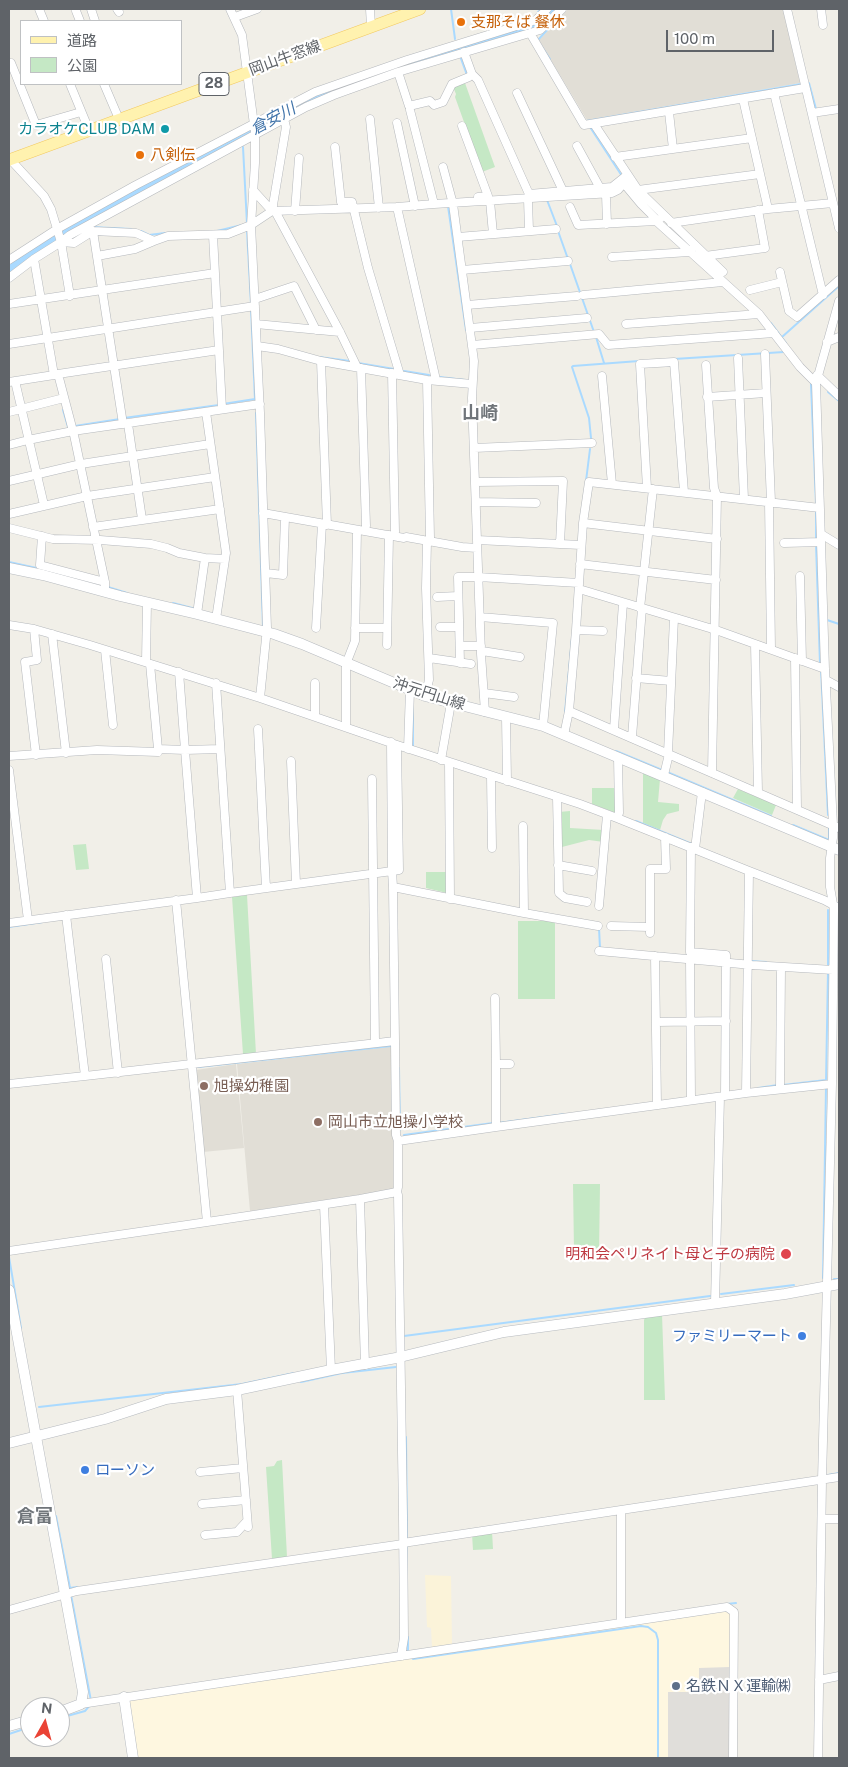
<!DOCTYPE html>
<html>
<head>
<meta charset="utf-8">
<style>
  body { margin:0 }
  #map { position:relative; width:848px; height:1767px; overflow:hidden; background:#f1efe8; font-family:"Public Sans","Noto Sans JP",sans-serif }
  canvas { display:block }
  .frame { position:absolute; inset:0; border:10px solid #5f6368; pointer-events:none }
  .legend { position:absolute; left:20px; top:20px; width:162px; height:65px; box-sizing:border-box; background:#fff; border:1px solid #bfc1c3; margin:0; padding:6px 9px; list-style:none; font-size:15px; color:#5f6368 }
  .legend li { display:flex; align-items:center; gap:10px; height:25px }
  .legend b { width:25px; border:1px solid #bfc1c3 }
  .north { position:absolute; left:20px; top:1697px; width:50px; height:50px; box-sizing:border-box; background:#fff; border:1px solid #bfc1c3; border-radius:50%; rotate:7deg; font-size:14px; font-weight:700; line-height:20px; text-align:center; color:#5f6368 }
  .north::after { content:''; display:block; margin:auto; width:18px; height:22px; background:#ea4335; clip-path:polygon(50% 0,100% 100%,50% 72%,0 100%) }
  .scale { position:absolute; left:666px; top:30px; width:108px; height:22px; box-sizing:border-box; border:2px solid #5f6368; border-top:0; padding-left:6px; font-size:15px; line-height:18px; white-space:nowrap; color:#5f6368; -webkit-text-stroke:4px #fff; paint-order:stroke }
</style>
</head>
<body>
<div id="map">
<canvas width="848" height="1767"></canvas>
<div class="frame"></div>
<ul class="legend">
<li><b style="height:6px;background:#fff2af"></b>道路</li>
<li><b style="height:14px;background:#c5e8c5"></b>公園</li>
</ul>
<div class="north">N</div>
<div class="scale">100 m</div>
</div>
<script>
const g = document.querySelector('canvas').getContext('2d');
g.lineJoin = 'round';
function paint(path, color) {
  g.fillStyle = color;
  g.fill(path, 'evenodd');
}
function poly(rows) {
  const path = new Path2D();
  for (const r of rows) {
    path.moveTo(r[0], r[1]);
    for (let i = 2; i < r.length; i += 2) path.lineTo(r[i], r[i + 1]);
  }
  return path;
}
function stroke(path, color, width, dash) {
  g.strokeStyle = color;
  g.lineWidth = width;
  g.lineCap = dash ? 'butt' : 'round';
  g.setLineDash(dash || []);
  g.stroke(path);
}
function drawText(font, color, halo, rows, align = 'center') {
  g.font = font + ' "Public Sans","Noto Sans JP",sans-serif';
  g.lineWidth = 4.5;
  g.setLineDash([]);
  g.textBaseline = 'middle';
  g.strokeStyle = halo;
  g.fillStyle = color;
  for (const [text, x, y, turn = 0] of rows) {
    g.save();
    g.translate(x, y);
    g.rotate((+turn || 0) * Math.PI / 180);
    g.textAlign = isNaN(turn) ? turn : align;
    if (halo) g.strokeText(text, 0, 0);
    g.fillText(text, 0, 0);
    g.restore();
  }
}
paint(poly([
  [725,1610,732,1615,730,1758,135,1758,125,1699]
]), '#fef7e0');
paint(poly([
  [730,1667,729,1758,668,1758,668,1692,699,1692,699,1668]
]), '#e0deda');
paint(poly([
  [568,9,783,9,800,83,587,120,539,40],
  [390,1046,393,1048,393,1190,250,1211,237,1064],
  [236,1064,244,1148,203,1152,196,1070]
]), '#e1ded6');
paint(poly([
  [465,83,495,167,482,172,455,97,456,94,453,87],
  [643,770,660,779,658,802,679,804,679,811,667,814,663,820,660,830,643,823],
  [592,788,616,788,616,813,592,804],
  [738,789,776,805,772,815,733,798],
  [570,811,570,828,604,830,604,842,589,840,562,847,559,812],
  [86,844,89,869,76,870,73,845],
  [426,872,447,872,447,893,426,888],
  [247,895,256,1054,243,1054,232,897],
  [518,921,555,921,555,999,518,999],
  [573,1184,600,1184,599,1255,578,1253,574,1251],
  [662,1314,665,1400,644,1400,644,1320,646,1316],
  [282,1460,287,1557,272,1559,266,1467,274,1466,277,1461],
  [492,1531,493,1549,473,1550,472,1534]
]), '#c5e8c5');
paint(poly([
  [425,1575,451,1576,452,1644,432,1647,431,1628,427,1627]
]), '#fbf3d9');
stroke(poly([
  [451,9,455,39],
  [538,12,541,9],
  [538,40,558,18],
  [540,44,550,59],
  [460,56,467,75],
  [807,83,809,83,816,109],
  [586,121,801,84],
  [590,127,622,176],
  [243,147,247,224],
  [547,200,557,226],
  [448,206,466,330],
  [141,231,149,235,165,233],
  [217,231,242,225],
  [247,231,251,304],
  [558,231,568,259],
  [73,236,74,238,92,227,131,229],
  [570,264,594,332],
  [251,308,255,400],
  [771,323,786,343],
  [596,337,604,363],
  [782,337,839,286],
  [319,357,350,361],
  [674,359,784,352],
  [358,363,394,369],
  [404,371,429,375],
  [440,377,465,380],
  [811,384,816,504],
  [828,392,839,401],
  [223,404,255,399],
  [63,410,68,427,70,426],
  [256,413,263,627],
  [124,418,219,405],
  [75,426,120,419],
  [591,438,589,418,572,367,573,366,639,361],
  [586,481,590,449],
  [816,509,816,539],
  [816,544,820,664],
  [9,562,41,569],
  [108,587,127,593],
  [173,603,196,609],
  [827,620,839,624],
  [821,669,828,815],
  [566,712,565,712,572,638],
  [413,748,413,703],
  [616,751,662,770],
  [667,772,771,816],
  [636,821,692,844],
  [793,825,829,840,829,826],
  [838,903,839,903],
  [9,927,43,922],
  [599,928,600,948],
  [751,961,766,962],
  [828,967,828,910],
  [198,1067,391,1046],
  [399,1068,400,1130],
  [826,1082,828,972],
  [783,1085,826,1080],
  [758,1088,778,1085],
  [498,1123,565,1114],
  [404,1135,493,1123],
  [9,1257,21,1328],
  [823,1278,826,1087],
  [834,1279,839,1279],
  [721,1294,794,1285],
  [404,1336,710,1296],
  [300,1381,301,1382,342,1373,396,1367],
  [39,1407,242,1384,294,1373],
  [406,1437,407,1540],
  [828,1475,839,1473],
  [56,1516,70,1588],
  [407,1544,407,1600],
  [70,1588,77,1587],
  [71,1595,91,1701],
  [727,1604,736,1603],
  [408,1637,408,1652],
  [410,1657,413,1659,641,1626,648,1627,656,1633,658,1640,658,1758],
  [60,1718,85,1711,90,1705],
  [9,1734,30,1727]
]), '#aadaff', 2);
stroke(poly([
  [9,268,63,232,305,102,396,68,535,26,542,22,554,9]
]), '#aadaff', 12);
const street = poly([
  [39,9,44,21],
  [91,9,95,21],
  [117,9,119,12],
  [230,9,242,35,255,132,255,163,251,225,260,413,267,628,260,698,397,745,580,804,617,818],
  [370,9,371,26],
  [787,9,839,228],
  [821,9,823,25],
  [76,11,80,21],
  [235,17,257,9],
  [530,33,584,125,805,88],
  [464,52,472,74,478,80,529,194,612,187,627,175],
  [11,63,36,125,81,112],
  [398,72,409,106,430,101,434,105,443,102,452,84,469,77,472,74],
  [70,84,89,130],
  [104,84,119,119],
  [517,93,563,191],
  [774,93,823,295],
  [743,99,768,209],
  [669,112,673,149],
  [812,113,839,109],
  [370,119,379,208],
  [397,123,415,206],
  [594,124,638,190,723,272],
  [462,126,488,196,478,197],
  [577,146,600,188],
  [335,147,341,202,352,202,368,268,400,375],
  [615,157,752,138],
  [9,158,44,196,51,209,61,242,70,296],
  [443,167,453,204,474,361,472,398,481,654,485,712],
  [621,180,641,204,658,221],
  [253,190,272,211],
  [638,190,760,174],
  [606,194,607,224],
  [528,199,529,231],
  [490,201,493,234],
  [434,204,612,193,618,190,624,183],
  [397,207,436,380],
  [570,207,578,225,656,221,660,219],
  [272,211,286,127,284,119],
  [275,211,340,332,357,367],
  [295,211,299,158],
  [656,221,759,314,800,367,816,383],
  [671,223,768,209,833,203],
  [93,231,123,424],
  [213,235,222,409],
  [458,237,556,229],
  [61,242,74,243,93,231,136,233,154,241,168,236,228,234,251,225,272,211,397,207,434,204,410,110],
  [97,256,135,249,154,241],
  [705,256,765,248,758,210],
  [612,257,689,252,691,250],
  [34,259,54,375,58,374,74,435,105,582,105,592],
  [9,260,57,229,136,185,315,92,407,60,536,20,547,9],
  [462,270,568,261],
  [780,272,789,311,797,317,839,280],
  [9,278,34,259,61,242,70,235,306,107,334,95,398,72,540,30,562,9],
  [750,290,782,282],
  [583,295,723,282],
  [255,299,294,286,316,330],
  [9,304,215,273],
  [467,305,577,296],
  [256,324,340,332],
  [626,324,759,314],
  [470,328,587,318],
  [827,342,839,337],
  [9,344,255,306],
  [472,345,599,334,608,345,774,333],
  [257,346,278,349,321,361,427,380,472,384],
  [765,354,771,502],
  [738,358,744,499],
  [321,361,327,525],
  [706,365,714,488,717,496,712,773],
  [361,368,366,526],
  [392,373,395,532],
  [58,374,219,350],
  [817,375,839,396],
  [602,376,612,484],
  [15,381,44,505],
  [9,382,54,375],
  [707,397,766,393],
  [9,412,64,398],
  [206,412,226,553,216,619],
  [128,424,142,519],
  [9,445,28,440,73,431,260,404],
  [474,448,592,443],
  [9,481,81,464,210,444],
  [475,482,563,481,560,544],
  [647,488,640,364,674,362,684,492],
  [476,502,536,503],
  [769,502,771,649],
  [263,513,404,538,406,537,462,547,477,548],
  [9,514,87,496,215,477],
  [583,523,717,539],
  [93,527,220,509],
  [9,528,53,539,100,540,151,544,167,548,179,553,205,558,225,559],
  [821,534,839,545],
  [42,536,40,565,105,582],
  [477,540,581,545],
  [784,543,821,542],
  [580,564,716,580],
  [266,573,283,575,285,517],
  [800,576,802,661],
  [579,589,716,630,825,669],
  [437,597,458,596],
  [640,608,653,489],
  [197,614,205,558],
  [480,617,553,623,543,726],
  [9,625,34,629,90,645,260,698],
  [440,627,459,627],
  [316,628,322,524],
  [355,628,386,628],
  [34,629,37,660,25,662,36,755],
  [576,630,603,631],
  [52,634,66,753],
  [755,644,758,792],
  [387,645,389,535],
  [460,646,481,646],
  [105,650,113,725],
  [482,651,520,657],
  [429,658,471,664],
  [795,658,797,809],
  [146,662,147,602],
  [460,663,458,577,478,577,579,583],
  [150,664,158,749,185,750,179,672],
  [636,678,671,681],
  [826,680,839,687],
  [216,683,230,893,392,871,391,742],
  [484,693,514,697],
  [425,696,429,680,426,588,427,541,430,538,427,380],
  [569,711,576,630,583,523,589,482,820,508],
  [315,716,315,683],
  [506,717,507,781],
  [346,727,346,664,355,641,357,530],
  [258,729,266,888],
  [614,729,623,603],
  [564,735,569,711,839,828],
  [632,737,642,608],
  [220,749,185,750,197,898,230,893],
  [408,749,410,690],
  [668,753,674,618],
  [9,756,97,750,158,752,158,749],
  [618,757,619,813,617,818,749,871,824,900,839,908],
  [441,760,451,703],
  [291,761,296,884],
  [449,762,450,899],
  [9,770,28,920],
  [664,775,669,754],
  [491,776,492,848],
  [372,779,375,1043],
  [557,797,559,893,565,898,587,902],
  [523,826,524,913,598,926],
  [691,847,690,952,726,955,725,1096],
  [695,849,702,792],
  [558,865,592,871],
  [393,887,392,871,399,870,397,745],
  [176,900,207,1222,360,1199],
  [599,906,607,815],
  [9,923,197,898],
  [611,926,649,927],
  [650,933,650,869,666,869,665,837],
  [599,951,752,965,833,970],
  [655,956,657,1105],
  [690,958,691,1100],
  [106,959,118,1073],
  [495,998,496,1064,510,1064],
  [656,1022,726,1021],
  [395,1041,396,1135,398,1141],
  [496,1064,496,1127,746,1093,832,1084],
  [85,1076,395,1041,393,887,524,913],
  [9,1084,85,1076,66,915],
  [780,1088,781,967],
  [746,1093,749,871],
  [324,1205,331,1370],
  [9,1251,207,1222],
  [715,1303,720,1097],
  [365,1365,360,1199,397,1192],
  [237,1390,248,1527],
  [200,1472,243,1468],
  [202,1504,246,1500],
  [621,1510,621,1622],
  [822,1519,839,1519],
  [205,1535,237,1532,247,1521],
  [403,1543,839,1477],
  [9,1610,77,1591,403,1544],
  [401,1656,404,1638,403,1516,398,1195,397,1192,398,1187,398,1141,496,1127],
  [819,1680,839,1676],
  [81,1704,727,1607,734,1612,733,1758],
  [818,1758,822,1480,832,1084,834,910,830,887,830,858,833,838,833,825,825,669,816,383,839,301]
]);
const secondary = poly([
  [9,568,43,575,120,596,197,614,274,634,302,644,425,696,543,726,839,850],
  [9,1290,83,1692,81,1704,60,1712],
  [9,1443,105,1419,166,1399,237,1390,331,1370,396,1358,504,1332,785,1294,839,1284],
  [124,1697,133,1758],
  [9,1726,30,1720]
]);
const primary = poly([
  [9,160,420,9]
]);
stroke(street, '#b5b8bc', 9);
stroke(secondary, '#b6babf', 11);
stroke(primary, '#f2c960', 12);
stroke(street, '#fff', 8);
stroke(secondary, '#fff', 10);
stroke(primary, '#fff2af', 11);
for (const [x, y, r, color] of [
  [461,22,5,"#e8710a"],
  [165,129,5,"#0f9aa8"],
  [140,155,5,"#e8710a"],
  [204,1086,5,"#8d6e63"],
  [318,1122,5,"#8d6e63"],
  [786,1254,6,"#e0444e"],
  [802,1336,5,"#3f7fe0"],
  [85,1470,5,"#3f7fe0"],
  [676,1686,5,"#5c6f8a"]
]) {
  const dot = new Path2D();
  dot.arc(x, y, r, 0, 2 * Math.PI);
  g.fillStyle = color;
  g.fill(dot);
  stroke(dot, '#fff', 2);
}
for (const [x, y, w] of [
  [214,84,30]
]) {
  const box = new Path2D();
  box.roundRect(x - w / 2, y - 11.5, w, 23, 4);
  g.fillStyle = '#fff';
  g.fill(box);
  stroke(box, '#5f6368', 1);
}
drawText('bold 14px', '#5f6368', null, [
  ["28",214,84]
]);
drawText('15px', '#c56008', '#fff', [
  ["支那そば 餐休",471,22],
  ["八剣伝",150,155]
], 'left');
drawText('15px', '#5f6368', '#fff', [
  ["岡山牛窓線",285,58,-20],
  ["沖元円山線",429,694,18]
]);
drawText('15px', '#0d838f', '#fff', [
  ["カラオケCLUB DAM",155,129]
], 'right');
drawText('15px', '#785e54', '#fff', [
  ["旭操幼稚園",214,1086],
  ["岡山市立旭操小学校",328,1122]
], 'left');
drawText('15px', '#be3a42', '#fff', [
  ["明和会ペリネイト母と子の病院",775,1254]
], 'right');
drawText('15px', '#366cbe', '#fff', [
  ["ファミリーマート",792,1336],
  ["ローソン",95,1470,"left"]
], 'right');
drawText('15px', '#4e5e75', '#fff', [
  ["名鉄ＮＸ運輸㈱",686,1686]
], 'left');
drawText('italic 16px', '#4174aa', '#fff', [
  ["倉安川",273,119,-28]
]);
drawText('bold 18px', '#70757a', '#fff', [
  ["山崎",480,413],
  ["倉富",35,1516]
]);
</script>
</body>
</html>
